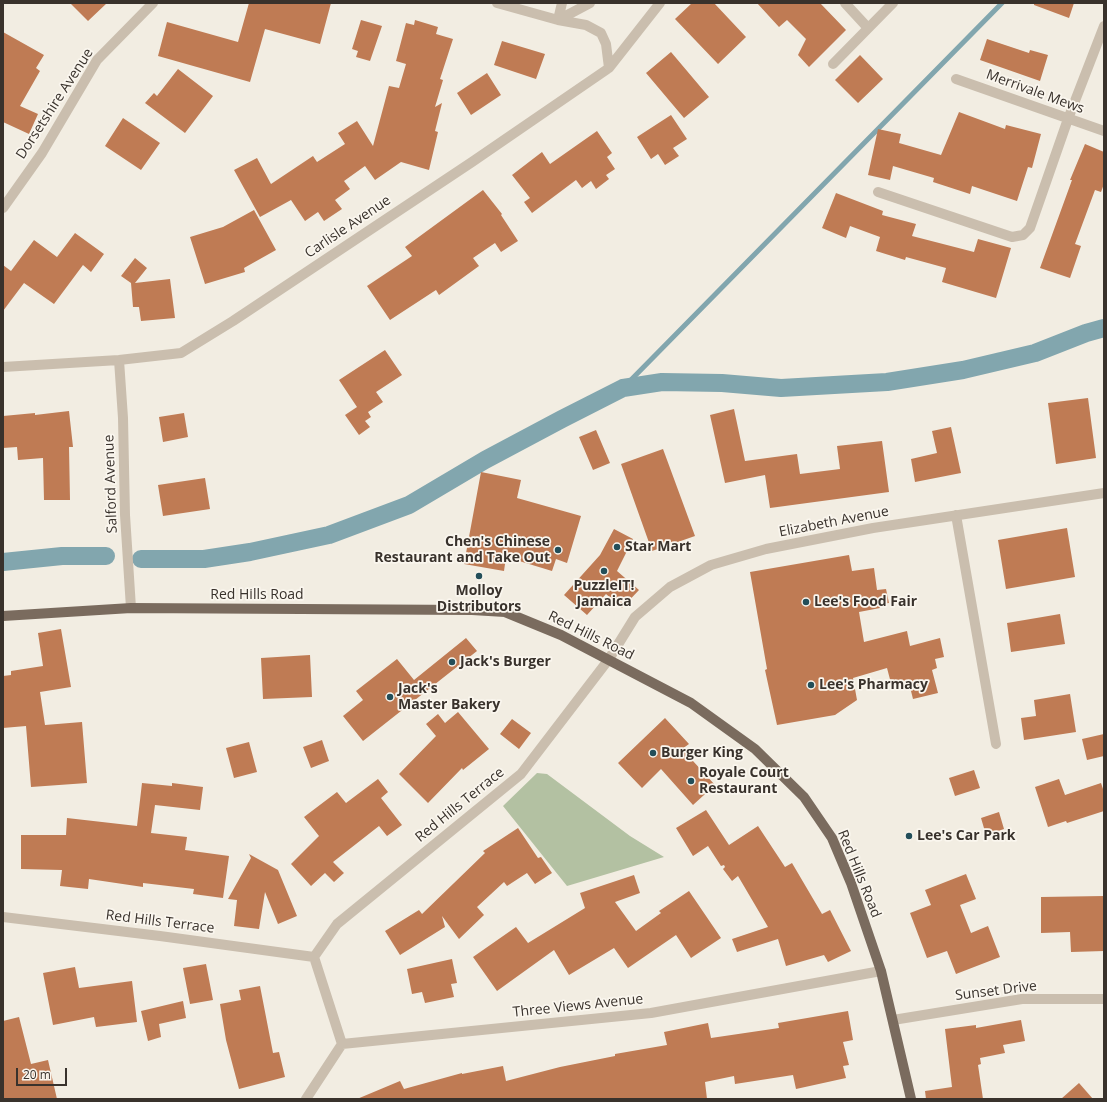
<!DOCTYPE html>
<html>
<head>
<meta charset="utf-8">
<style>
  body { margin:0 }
  #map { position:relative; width:1107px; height:1102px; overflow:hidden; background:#f2ede2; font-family:"Open Sans",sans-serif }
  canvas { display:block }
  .frame { position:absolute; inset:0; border:4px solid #39322c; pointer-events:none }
  .scale { position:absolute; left:16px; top:1068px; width:51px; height:18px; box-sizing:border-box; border:2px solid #39322c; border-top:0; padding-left:5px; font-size:12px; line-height:14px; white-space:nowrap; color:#39322c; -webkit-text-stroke:3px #faf6ee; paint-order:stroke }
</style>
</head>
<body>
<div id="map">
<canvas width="1107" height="1102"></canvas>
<div class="frame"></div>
<div class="scale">20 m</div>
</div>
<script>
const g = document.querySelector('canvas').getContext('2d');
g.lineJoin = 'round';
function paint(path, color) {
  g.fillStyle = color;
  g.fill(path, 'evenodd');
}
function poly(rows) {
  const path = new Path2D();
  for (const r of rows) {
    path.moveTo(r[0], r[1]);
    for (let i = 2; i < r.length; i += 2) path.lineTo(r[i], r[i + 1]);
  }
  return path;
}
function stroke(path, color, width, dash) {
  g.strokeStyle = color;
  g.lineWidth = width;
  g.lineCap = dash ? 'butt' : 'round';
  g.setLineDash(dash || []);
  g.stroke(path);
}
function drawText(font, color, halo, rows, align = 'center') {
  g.font = font + ' "Open Sans",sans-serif';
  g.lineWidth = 3.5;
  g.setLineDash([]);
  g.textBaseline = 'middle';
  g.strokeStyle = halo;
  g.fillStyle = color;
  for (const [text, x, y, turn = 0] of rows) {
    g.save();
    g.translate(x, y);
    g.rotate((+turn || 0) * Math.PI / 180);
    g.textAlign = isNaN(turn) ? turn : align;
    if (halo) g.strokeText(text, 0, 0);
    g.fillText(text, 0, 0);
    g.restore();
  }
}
paint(poly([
  [537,773,547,774,630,836,664,857,567,886,503,806]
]), '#b3c1a2');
stroke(poly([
  [623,388,1002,3]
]), '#82a6ae', 5);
stroke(poly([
  [141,559,204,559,250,552,329,535,409,505,485,460,562,419,623,388,662,382,722,383,781,388,887,382,963,370,1035,353,1086,333,1104,328],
  [3,562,62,556,106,556]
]), '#82a6ae', 18);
paint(poly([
  [70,3,107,3,88,21],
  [249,3,331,3,320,44,265,29,250,82,158,56,167,22,238,42],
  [692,3,714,3,746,37,718,64,675,19],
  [757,3,820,3,846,30,809,67,798,55,806,39,787,20,779,27],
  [1034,3,1074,3,1069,18,1034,5],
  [361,20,382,26,370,61,356,57,358,51,352,49],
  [415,20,438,27,436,34,453,39,440,79,443,80,435,107,442,103,435,131,438,132,429,170,401,162,375,180,365,166,344,181,350,189,335,200,342,209,324,221,318,212,305,221,291,200,260,217,234,170,257,158,271,184,313,156,317,162,345,144,338,133,357,121,373,146,389,86,399,88,406,64,396,61,406,23,414,25],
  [3,32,44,55,36,68,40,71,20,106,38,114,29,134,3,122],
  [987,39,1029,53,1030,50,1048,55,1040,81,980,60],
  [502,41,545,54,536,79,494,65],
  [671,52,709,97,684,118,646,73],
  [860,55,883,79,858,103,835,80],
  [178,69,213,96,185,133,145,103,154,93,157,96],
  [487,73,501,95,471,115,457,93],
  [959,112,1005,129,1006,125,1041,134,1032,168,1028,167,1017,201,972,186,970,194,933,182,934,178,893,166,890,180,868,175,878,129,901,134,899,143,941,155],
  [671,115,687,139,673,148,679,156,665,165,658,154,651,159,637,137],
  [123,118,160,143,141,170,105,146],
  [597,131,612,153,607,157,615,169,606,175,609,179,596,189,591,181,582,188,576,180,532,213,524,202,530,198,512,175,542,152,550,164],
  [1085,144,1104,152,1104,184,1101,192,1095,190,1075,244,1081,246,1070,278,1040,268,1072,180,1070,180],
  [483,190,502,214,501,215,518,241,501,252,495,243,473,258,479,266,439,295,436,290,390,320,367,286,412,256,405,247],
  [836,193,883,211,882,215,916,224,912,236,974,252,978,239,1011,248,996,298,942,282,946,268,906,257,905,260,876,251,880,237,850,226,846,238,822,228],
  [254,210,276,250,244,268,245,272,205,284,190,237,223,227],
  [75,233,104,254,91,272,83,265,54,304,24,283,3,311,3,265,11,271,34,240,57,257],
  [135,258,147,268,135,283,170,279,175,318,141,321,139,307,133,307,131,283,121,276],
  [385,350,402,375,376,392,383,402,368,412,371,417,365,421,370,427,359,435,345,415,357,407,339,380],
  [1088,398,1096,458,1056,464,1048,403],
  [734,409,745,461,797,454,800,474,840,469,837,446,882,441,889,492,770,508,765,475,725,483,710,415],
  [69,411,73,447,69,447,70,500,44,500,43,458,18,460,17,447,3,448,3,416,35,413,35,415],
  [184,413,188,437,163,442,159,417],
  [951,427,961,473,915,482,911,459,937,453,932,431],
  [596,430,610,463,593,470,579,437],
  [663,449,695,536,652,551,621,464],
  [481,472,521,480,517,498,581,516,567,563,556,559,552,571,506,557,504,571,464,564],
  [205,478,210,509,163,516,158,485],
  [1067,528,1075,577,1006,589,998,540],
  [614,529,633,539,617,571,639,590,622,608,606,594,587,615,564,595,600,555],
  [849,555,852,571,874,568,877,590,886,589,889,603,880,604,880,608,859,612,864,642,907,631,910,646,940,638,944,657,935,659,937,668,932,670,938,693,913,699,909,683,892,687,887,668,853,678,857,700,835,715,777,725,765,670,767,669,750,572],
  [1060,614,1065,644,1011,652,1007,623],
  [61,629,71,687,40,692,45,725,82,722,87,783,31,787,26,726,3,728,3,676,11,675,11,671,43,666,38,633],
  [466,638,477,651,363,741,343,716,363,700,356,691,397,659,414,680],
  [310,655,312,697,263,699,261,658],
  [1070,694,1076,732,1024,740,1021,718,1036,716,1034,700],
  [458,712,489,749,463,770,462,768,428,803,399,774,436,736,426,724,438,714,445,723],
  [665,718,689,744,682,749,715,785,693,805,661,769,642,788,618,763],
  [512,719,531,733,519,749,500,734],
  [1104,734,1104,756,1087,760,1082,739],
  [322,740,329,761,311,768,303,747],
  [249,742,257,772,234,778,226,748],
  [974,770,980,788,955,796,949,778],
  [378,779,388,792,381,798,402,825,387,836,379,826,333,862,344,873,334,882,325,873,311,886,291,864,319,836,304,817,337,792,346,803],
  [1059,779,1065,795,1101,783,1104,792,1104,811,1067,823,1066,821,1048,827,1035,787],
  [142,783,172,786,172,783,203,787,200,810,155,805,151,833,187,837,185,850,229,856,223,898,193,894,194,889,143,883,143,887,89,879,88,889,60,886,62,870,21,869,21,835,66,835,67,818,137,826],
  [706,810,729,845,758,826,785,867,792,863,822,914,830,910,851,951,828,962,824,955,786,966,778,939,737,952,732,939,768,927,738,876,732,881,723,869,725,867,724,865,721,866,708,846,693,856,676,828],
  [999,812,1004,829,986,835,981,818],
  [518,828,538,858,541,857,552,873,535,884,527,873,507,886,504,882,477,907,484,915,459,939,442,916,445,927,400,955,385,931,419,910,422,914,485,853,483,851],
  [249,854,278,870,297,916,278,924,265,892,259,929,234,926,237,900,228,899,251,858],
  [966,874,976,899,960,905,971,933,988,926,1000,957,956,974,947,951,927,958,910,913,931,905,925,890],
  [634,875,640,893,615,902,636,931,661,913,659,911,689,891,721,938,691,958,676,935,628,968,614,948,569,975,554,950,497,991,473,957,516,927,528,943,585,908,580,893],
  [1104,896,1104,951,1071,952,1070,932,1041,933,1041,897],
  [452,959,457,983,451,984,454,997,425,1003,422,992,412,994,407,969],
  [206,964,213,1000,190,1004,183,968],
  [75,967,79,988,132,981,137,1022,96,1027,94,1017,53,1025,43,973],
  [260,986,273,1053,279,1052,285,1077,239,1089,226,1040,220,1004,241,1000,239,990],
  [183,1001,186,1018,159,1024,161,1037,148,1041,141,1011],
  [848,1011,853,1040,843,1042,849,1065,843,1066,846,1078,796,1089,793,1075,735,1084,734,1076,705,1082,707,1099,357,1099,400,1081,404,1089,462,1073,462,1074,503,1066,506,1081,560,1067,615,1056,615,1054,667,1045,664,1032,708,1023,711,1038,779,1028,778,1023],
  [19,1017,31,1064,48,1060,57,1099,3,1099,3,1021],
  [1021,1020,1025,1041,1003,1045,1005,1053,980,1058,981,1064,978,1065,983,1099,926,1099,925,1091,952,1087,945,1029,976,1025,976,1028],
  [1079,1083,1093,1099,1061,1099]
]), '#bf7b54');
stroke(poly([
  [497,3,558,20,586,25,601,33,606,44,609,68],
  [845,3,868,28],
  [558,20,590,3],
  [558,20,562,3],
  [833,64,893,3],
  [956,79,1104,131],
  [878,192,1012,237,1023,235,1030,228,1068,119,1104,26],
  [3,208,42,153,97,60,153,3],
  [119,360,123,418,125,515,131,608],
  [3,367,119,360,181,353,233,321,472,162,609,68,660,3],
  [956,515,996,744],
  [3,917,160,936,314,957],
  [314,957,337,924,521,774,609,659,635,617,670,587,711,565,766,549,873,528,1104,493],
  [314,957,342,1044],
  [893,1020,1022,999,1104,999],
  [342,1044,651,1013,881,971],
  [306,1099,342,1044]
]), '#cabeae', 10);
stroke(poly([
  [3,616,131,608,472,610,505,612,561,635,691,703,755,749,804,797,832,838,851,883,881,971,911,1099]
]), '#7a6b5e', 10);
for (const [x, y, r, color] of [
  [617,547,4,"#234e59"],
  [558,550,4,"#234e59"],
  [604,571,4,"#234e59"],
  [479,576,4,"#234e59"],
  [806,602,4,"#234e59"],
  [452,662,4,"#234e59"],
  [811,685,4,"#234e59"],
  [390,697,4,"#234e59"],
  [653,753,4,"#234e59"],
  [691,781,4,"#234e59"],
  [909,836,4,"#234e59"]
]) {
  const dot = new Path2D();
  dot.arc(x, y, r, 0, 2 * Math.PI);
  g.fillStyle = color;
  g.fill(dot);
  stroke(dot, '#faf6ee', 1.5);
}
drawText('14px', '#39322c', '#faf6ee', [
  ["Merrivale Mews",1035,92,20],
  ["Dorsetshire Avenue",55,104,-57],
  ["Carlisle Avenue",348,227,-34],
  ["Salford Avenue",111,484,-92],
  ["Elizabeth Avenue",834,522,-11],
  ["Red Hills Road",257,595],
  ["Red Hills Road",591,636,26],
  ["Red Hills Terrace",460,805,-39],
  ["Red Hills Road",859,874,68],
  ["Red Hills Terrace",160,922,7],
  ["Sunset Drive",996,991,-7],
  ["Three Views Avenue",578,1006,-6]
]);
drawText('bold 14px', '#39322c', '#faf6ee', [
  ["Chen's Chinese",550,542,"right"],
  ["Restaurant and Take Out",550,558,"right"],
  ["Star Mart",625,547],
  ["PuzzleIT!",604,586,"center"],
  ["Jamaica",604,602,"center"],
  ["Molloy",479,591,"center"],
  ["Distributors",479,607,"center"],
  ["Lee's Food Fair",814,602],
  ["Jack's Burger",460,662],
  ["Lee's Pharmacy",819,685],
  ["Jack's",398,689],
  ["Master Bakery",398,705],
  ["Burger King",661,753],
  ["Royale Court",699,773],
  ["Restaurant",699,789],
  ["Lee's Car Park",917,836]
], 'left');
</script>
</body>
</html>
